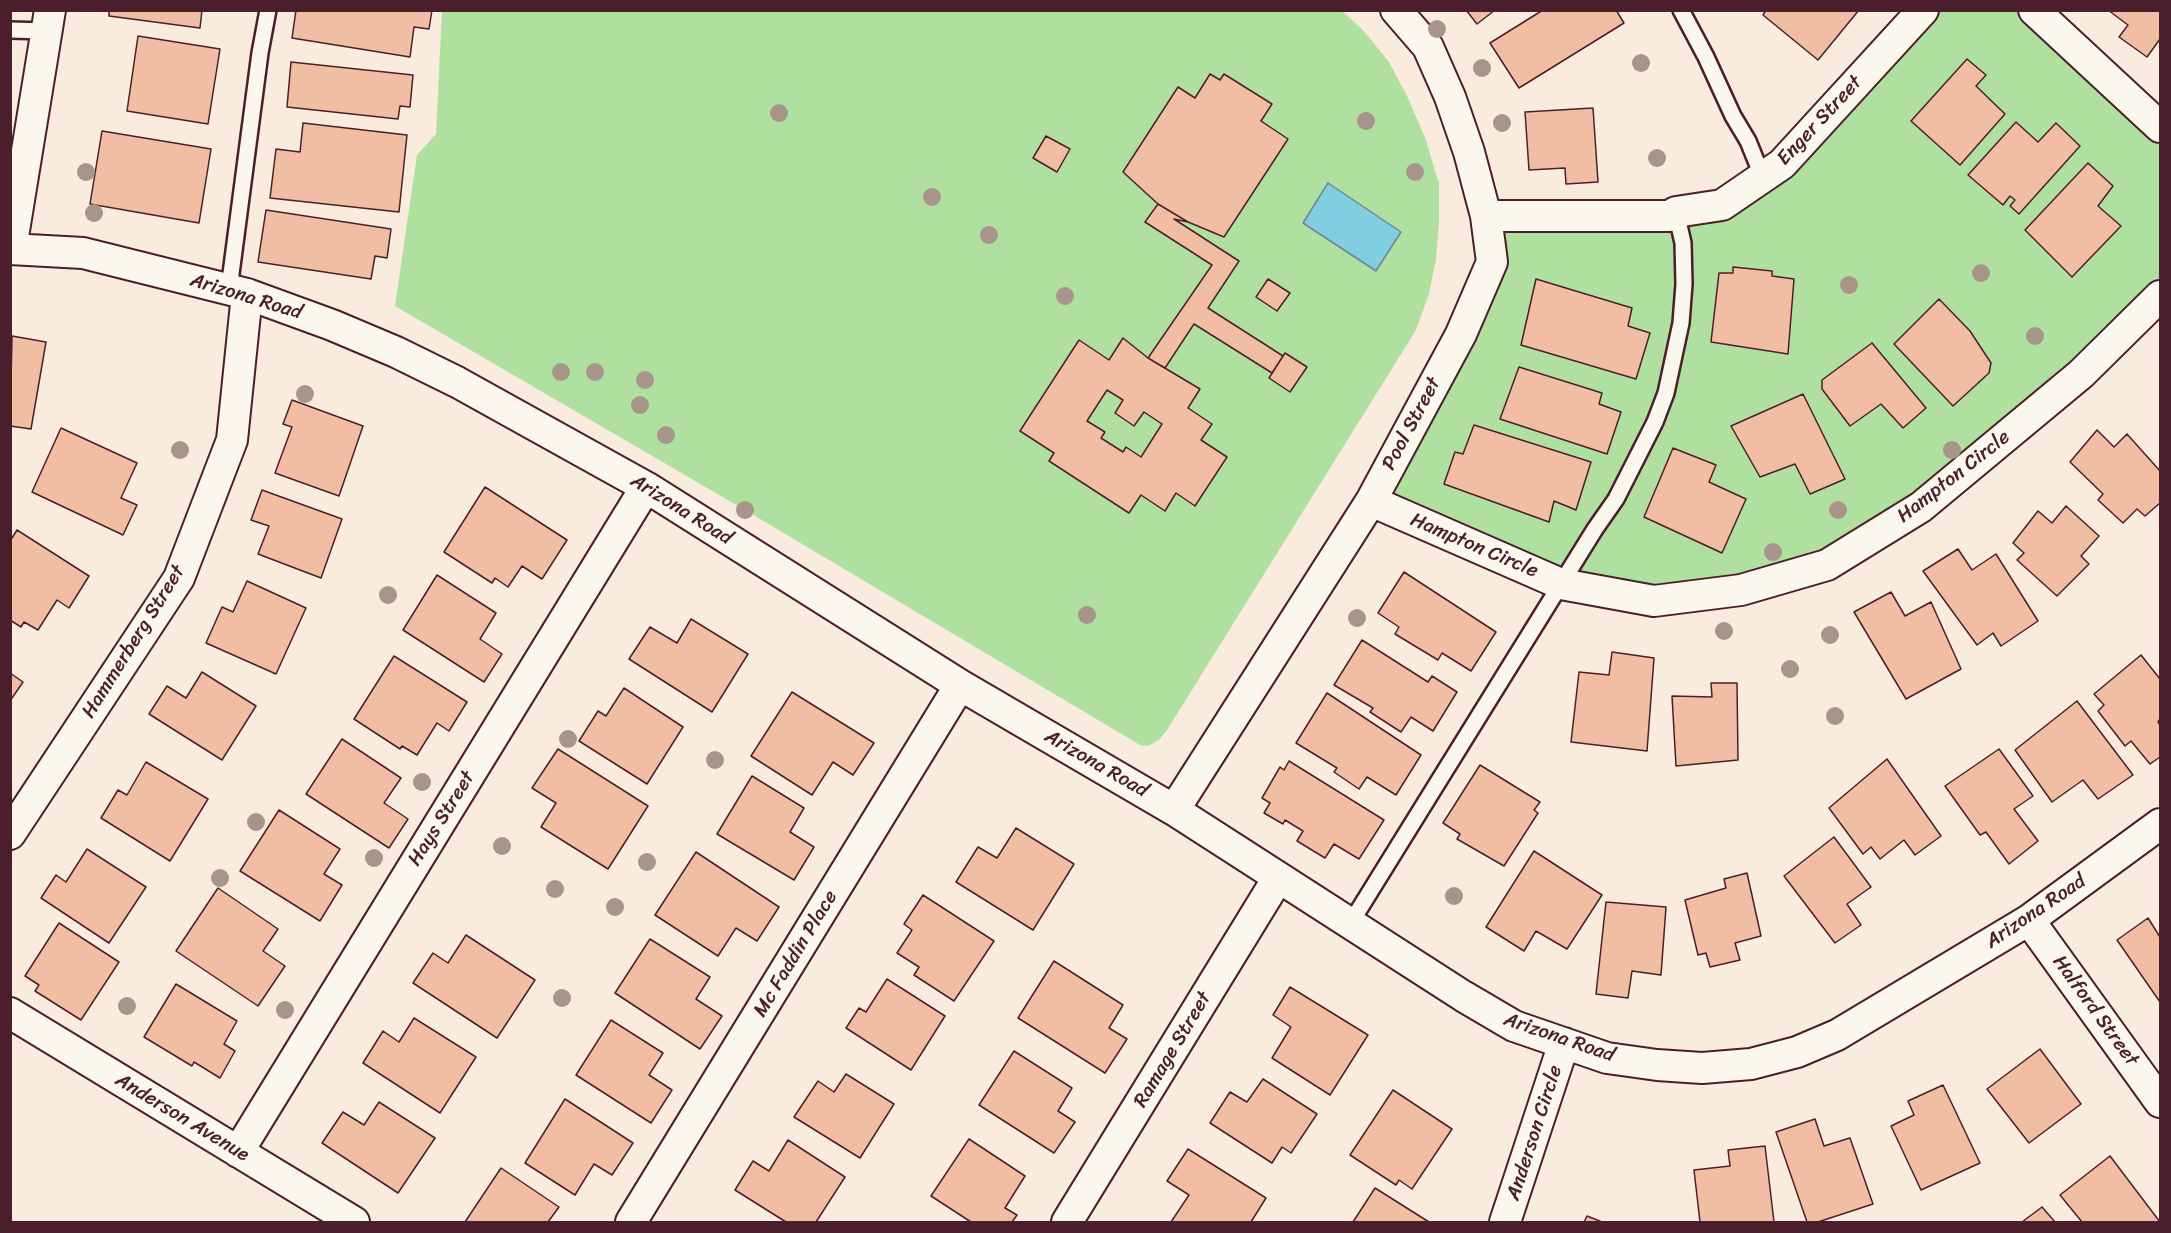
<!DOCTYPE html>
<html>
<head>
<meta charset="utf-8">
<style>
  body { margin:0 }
  #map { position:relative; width:2171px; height:1233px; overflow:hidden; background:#f9ebdd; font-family:Sriracha,sans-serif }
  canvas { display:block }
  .frame { position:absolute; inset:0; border:12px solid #4a1f2b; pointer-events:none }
</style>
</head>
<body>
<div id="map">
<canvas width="2171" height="1233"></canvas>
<div class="frame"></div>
</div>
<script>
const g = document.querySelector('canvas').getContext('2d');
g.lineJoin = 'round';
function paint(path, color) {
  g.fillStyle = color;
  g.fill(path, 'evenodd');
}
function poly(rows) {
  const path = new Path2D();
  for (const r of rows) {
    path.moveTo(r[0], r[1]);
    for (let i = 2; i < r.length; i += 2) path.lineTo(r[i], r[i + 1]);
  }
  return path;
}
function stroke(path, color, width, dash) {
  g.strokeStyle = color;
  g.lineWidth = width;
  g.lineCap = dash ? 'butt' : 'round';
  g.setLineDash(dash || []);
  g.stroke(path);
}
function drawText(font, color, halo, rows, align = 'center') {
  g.font = font + ' Sriracha,sans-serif';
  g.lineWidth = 4.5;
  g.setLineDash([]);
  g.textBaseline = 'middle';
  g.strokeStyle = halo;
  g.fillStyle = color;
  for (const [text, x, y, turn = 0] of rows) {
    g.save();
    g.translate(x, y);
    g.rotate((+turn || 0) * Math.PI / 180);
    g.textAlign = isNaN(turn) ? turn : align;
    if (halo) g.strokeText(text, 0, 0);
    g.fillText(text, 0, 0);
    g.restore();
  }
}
paint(poly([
  [442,11,1342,11,1362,29,1389,62,1408,98,1426,140,1439,184,1439,223,1436,259,1429,294,1416,330,1167,730,1159,740,1148,746,1140,745,745,510,395,306,417,155,436,134],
  [1923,11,2034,11,2160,127,2160,296,1827,565,1654,601,1371,501,1461,334,1486,216,1722,205]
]), '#b0e09f');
const water = poly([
  [1328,183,1401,232,1376,271,1303,223,1328,183]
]);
paint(water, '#80cedf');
stroke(water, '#6a8897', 1.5);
const building = poly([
  [109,10,202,10,200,28,109,16,109,10],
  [296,10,432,10,429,29,414,27,410,57,292,38,296,10],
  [1466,10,1495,10,1477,24,1466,10],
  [1543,10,1616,10,1624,23,1519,88,1490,43,1543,10],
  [1766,10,1859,10,1818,60,1763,15,1766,10],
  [2108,10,2160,10,2160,39,2147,57,2119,37,2128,25,2108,10],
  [138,36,220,49,208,124,127,111,138,36],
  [1967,59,1986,75,1976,86,2005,114,1960,165,1911,121,1967,59],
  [291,62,413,75,410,107,400,106,398,119,287,107,291,62],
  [1210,74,1220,80,1224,74,1272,104,1261,121,1288,139,1224,237,1188,222,1158,204,1123,172,1178,87,1195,98,1210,74],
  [1593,108,1598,182,1566,184,1565,168,1529,170,1525,112,1593,108],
  [2016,122,2038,142,2056,123,2080,146,2019,214,2010,206,2015,200,2010,196,2003,205,1968,175,2016,122],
  [303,123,407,135,399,212,270,198,276,149,300,152,303,123],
  [102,131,211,149,199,223,90,204,102,131],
  [1046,136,1070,149,1057,172,1033,158,1046,136],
  [2088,163,2113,186,2098,206,2121,226,2072,277,2025,230,2088,163],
  [1158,204,1188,222,1174,219,1239,261,1208,308,1283,356,1272,373,1194,324,1165,368,1148,358,1212,265,1145,222,1158,204],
  [266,210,391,229,387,258,375,256,371,279,258,262,266,210],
  [1733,267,1772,271,1772,276,1794,279,1788,354,1711,342,1719,273,1733,273,1733,267],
  [1268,279,1290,293,1277,311,1256,297,1268,279],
  [1536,279,1632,308,1628,326,1650,333,1636,379,1521,345,1536,279],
  [1939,299,1970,331,1991,363,1989,373,1953,406,1894,344,1939,299],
  [12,336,46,342,31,429,10,426,12,336],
  [1123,338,1148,358,1200,389,1188,408,1212,424,1201,440,1227,457,1195,506,1176,493,1165,511,1141,495,1129,513,1049,461,1054,453,1020,431,1079,340,1109,360,1123,338],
  [1107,390,1123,400,1115,413,1134,426,1144,412,1162,424,1141,457,1126,447,1123,452,1101,438,1105,432,1087,421,1107,390],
  [1872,343,1926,408,1903,428,1881,404,1850,426,1822,389,1822,380,1872,343],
  [1285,353,1307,367,1290,392,1269,378,1285,353],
  [1519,367,1602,393,1599,404,1621,412,1607,454,1500,419,1519,367],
  [1803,394,1845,479,1810,494,1795,464,1760,477,1731,426,1803,394],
  [292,400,363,426,339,496,275,473,292,427,283,424,292,400],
  [1474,425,1591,462,1576,510,1554,501,1549,522,1444,484,1455,452,1463,454,1474,425],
  [61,428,137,463,121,498,137,505,123,535,32,492,61,428],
  [2097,430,2114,447,2127,434,2160,471,2160,503,2145,516,2137,509,2123,523,2098,500,2103,494,2070,462,2097,430],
  [1673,448,1716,465,1709,482,1746,499,1722,553,1644,517,1673,448],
  [485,487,567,540,542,579,522,566,508,587,495,578,492,583,444,552,485,487],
  [262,490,342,519,321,578,258,554,269,526,251,520,262,490],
  [2066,506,2099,536,2081,556,2089,564,2057,596,2017,560,2024,553,2013,543,2038,511,2052,523,2066,506],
  [17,530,89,576,69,608,57,600,38,630,24,622,21,627,10,620,10,541,17,530],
  [1958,549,1972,570,1996,554,2038,621,2001,646,1993,633,1977,645,1923,571,1958,549],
  [1404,572,1496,632,1471,671,1442,653,1438,660,1395,634,1399,627,1378,613,1404,572],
  [437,575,496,613,480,639,502,654,484,682,403,630,437,575],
  [247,581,306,608,276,674,206,643,222,607,233,612,247,581],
  [1891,592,1905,616,1931,602,1961,669,1906,699,1854,612,1891,592],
  [691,619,748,654,712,712,629,659,650,627,677,643,691,619],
  [1362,640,1428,682,1432,676,1457,692,1433,731,1411,717,1401,732,1370,712,1373,708,1334,685,1362,640],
  [1612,652,1654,658,1647,751,1571,742,1579,672,1609,675,1612,652],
  [2141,655,2160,679,2160,719,2158,722,2160,725,2160,757,2150,764,2131,741,2125,746,2098,711,2104,705,2094,694,2141,655],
  [394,656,467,702,449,731,437,723,417,755,402,746,400,749,354,719,394,656],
  [202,672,256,706,222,760,149,714,167,686,186,698,202,672],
  [10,673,23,682,10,701,10,673],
  [1711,683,1737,683,1738,760,1676,766,1672,696,1712,697,1711,683],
  [624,688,683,727,647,784,579,741,598,711,606,716,624,688],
  [792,692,874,743,853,775,833,762,812,795,751,756,792,692],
  [1327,693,1421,755,1396,795,1367,777,1359,789,1334,772,1337,768,1296,743,1327,693],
  [2077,701,2133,775,2098,799,2083,780,2052,802,2015,750,2077,701],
  [342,739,401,778,384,803,408,819,389,848,306,794,342,739],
  [558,749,648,806,608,869,541,827,556,803,532,788,558,749],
  [1999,749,2033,796,2014,809,2038,841,2009,864,1986,832,1980,835,1945,786,1999,749],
  [1887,759,1941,836,1915,855,1904,840,1880,859,1871,847,1863,854,1829,808,1887,759],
  [1289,761,1384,820,1359,859,1334,844,1325,858,1297,841,1303,831,1285,820,1283,824,1264,813,1270,803,1262,798,1280,767,1284,770,1289,761],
  [146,762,208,799,170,861,101,818,118,790,127,795,146,762],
  [1480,765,1540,802,1534,810,1538,813,1504,866,1457,839,1460,834,1443,823,1480,765],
  [752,776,804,808,790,832,814,847,794,880,717,834,752,776],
  [279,810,340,849,324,874,342,885,320,921,240,871,279,810],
  [1016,828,1074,864,1033,930,956,882,978,847,997,858,1016,828],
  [1834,837,1871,887,1847,904,1861,925,1835,943,1784,876,1834,837],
  [87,849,146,887,109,943,41,898,56,875,66,882,87,849],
  [1534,851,1602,895,1567,949,1536,931,1524,951,1486,927,1534,851],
  [696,852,779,907,757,941,736,928,718,956,655,915,696,852],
  [1747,873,1761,936,1735,943,1740,960,1710,967,1706,953,1698,955,1685,900,1726,888,1724,879,1747,873],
  [218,888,278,929,263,951,285,966,258,1006,176,951,218,888],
  [923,895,994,941,954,1001,914,975,919,967,897,953,912,930,904,924,923,895],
  [1606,902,1666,907,1661,975,1632,971,1628,998,1596,994,1606,902],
  [2148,918,2160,937,2160,1002,2117,940,2148,918],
  [59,923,119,962,81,1020,35,991,39,985,25,976,59,923],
  [466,935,535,980,497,1038,413,983,433,953,448,963,466,935],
  [650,939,710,977,696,999,722,1016,700,1049,615,993,650,939],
  [1054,961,1123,1005,1109,1028,1127,1039,1105,1073,1018,1018,1054,961],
  [887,979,945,1016,911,1070,846,1028,859,1008,866,1012,887,979],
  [176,984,237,1021,224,1044,235,1051,220,1078,194,1062,192,1066,144,1037,176,984],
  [1290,987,1368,1035,1330,1095,1272,1058,1291,1027,1273,1015,1290,987],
  [414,1018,476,1057,440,1113,363,1063,383,1031,399,1042,414,1018],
  [611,1020,663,1053,649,1075,672,1090,651,1123,576,1075,611,1020],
  [2040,1049,2081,1104,2029,1143,1987,1089,2040,1049],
  [1014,1051,1072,1088,1058,1111,1075,1122,1054,1153,979,1105,1014,1051],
  [846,1074,894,1104,860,1158,794,1117,818,1081,834,1092,846,1074],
  [1263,1079,1317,1114,1291,1153,1282,1147,1272,1163,1210,1123,1230,1092,1247,1102,1263,1079],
  [1943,1085,1980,1163,1921,1190,1891,1126,1914,1115,1908,1101,1943,1085],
  [1393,1090,1452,1129,1412,1189,1399,1180,1396,1185,1350,1155,1393,1090],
  [565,1099,633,1143,612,1175,594,1164,575,1195,525,1163,565,1099],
  [379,1102,435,1138,398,1193,322,1143,343,1112,364,1125,379,1102],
  [1815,1119,1824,1146,1850,1138,1873,1204,1818,1222,1807,1222,1776,1132,1815,1119],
  [969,1139,1025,1176,1005,1208,1017,1215,1012,1222,971,1222,931,1196,969,1139],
  [788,1140,845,1177,816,1222,786,1222,735,1190,753,1161,769,1171,788,1140],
  [1765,1146,1774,1222,1700,1222,1694,1170,1730,1166,1728,1150,1765,1146],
  [1188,1149,1266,1198,1251,1222,1171,1222,1189,1195,1167,1181,1188,1149],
  [2110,1156,2160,1222,2082,1222,2060,1195,2110,1156],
  [501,1168,559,1207,548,1222,465,1222,501,1168],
  [1375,1188,1429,1222,1353,1222,1375,1188],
  [2042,1207,2055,1222,2022,1222,2042,1207],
  [1587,1216,1602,1222,1584,1222,1587,1216]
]);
paint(building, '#f1bda3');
stroke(building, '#4a1f2b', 1.5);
const service = poly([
  [1681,10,1706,57,1733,116,1748,141,1763,178],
  [10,30,47,31],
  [229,289,260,53,268,10],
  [1350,924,1595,529,1616,499,1655,422,1666,393,1681,323,1684,284,1683,243,1676,212]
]);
const minor = poly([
  [2034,10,2160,127],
  [1486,216,1670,216,1676,212,1722,205,1782,164,1923,10],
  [10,249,83,253,247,294,332,325,396,352,457,382,646,487,960,685,1174,810,1463,996,1514,1026,1607,1058,1657,1065,1702,1068,1751,1064,1797,1052,1837,1035,2029,920,2160,824],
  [11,249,50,10],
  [1371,501,1561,584,1654,601,1741,590,1827,565,1921,507,2081,374,2160,296],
  [1174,810,1371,501,1461,334,1492,262,1486,216,1469,152,1450,97,1428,47,1396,10],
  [10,834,179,578,232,440,247,294],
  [2029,920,2160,1102],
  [10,1013,354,1222],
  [238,1152,646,487],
  [631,1222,960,685],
  [1067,1222,1278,878],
  [1505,1222,1564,1043]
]);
stroke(service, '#4a1f2b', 20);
stroke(minor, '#4a1f2b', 34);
stroke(service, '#fbf7ec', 15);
stroke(minor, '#fbf7ec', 30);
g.fillStyle = '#a7958b';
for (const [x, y] of [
  [1437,29],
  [1641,63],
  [1482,68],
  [779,113],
  [1366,121],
  [1502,123],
  [1657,158],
  [86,172],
  [1415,172],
  [932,197],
  [94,213],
  [989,235],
  [1981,273],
  [1849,285],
  [1065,296],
  [2035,336],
  [561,372],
  [595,372],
  [645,380],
  [305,394],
  [640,405],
  [666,435],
  [180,450],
  [1952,450],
  [745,510],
  [1838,510],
  [1773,552],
  [388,595],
  [1087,615],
  [1357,618],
  [1724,631],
  [1830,635],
  [1790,669],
  [1835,716],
  [568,739],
  [715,760],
  [422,782],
  [256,822],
  [502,846],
  [374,858],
  [647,862],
  [220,878],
  [555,889],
  [1454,896],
  [615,907],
  [562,998],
  [127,1006],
  [285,1010]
]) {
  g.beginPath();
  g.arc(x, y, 9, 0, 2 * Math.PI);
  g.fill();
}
drawText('20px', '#4a1f2b', '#fbf7ec', [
  ["Enger Street",1820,121,-47],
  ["Arizona Road",246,297,17],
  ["Pool Street",1412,424,-62],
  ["Hampton Circle",1954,477,-38],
  ["Arizona Road",681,510,32],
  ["Hampton Circle",1474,546,23],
  ["Hammerberg Street",134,642,-58],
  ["Arizona Road",1096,764,30],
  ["Hays Street",442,819,-58],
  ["Arizona Road",2036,912,-34],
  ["Mc Faddin Place",796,954,-59],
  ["Halford Street",2095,1011,54],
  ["Arizona Road",1559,1038,19],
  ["Ramage Street",1173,1050,-59],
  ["Anderson Avenue",182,1118,31],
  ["Anderson Circle",1535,1133,-72]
]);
</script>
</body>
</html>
